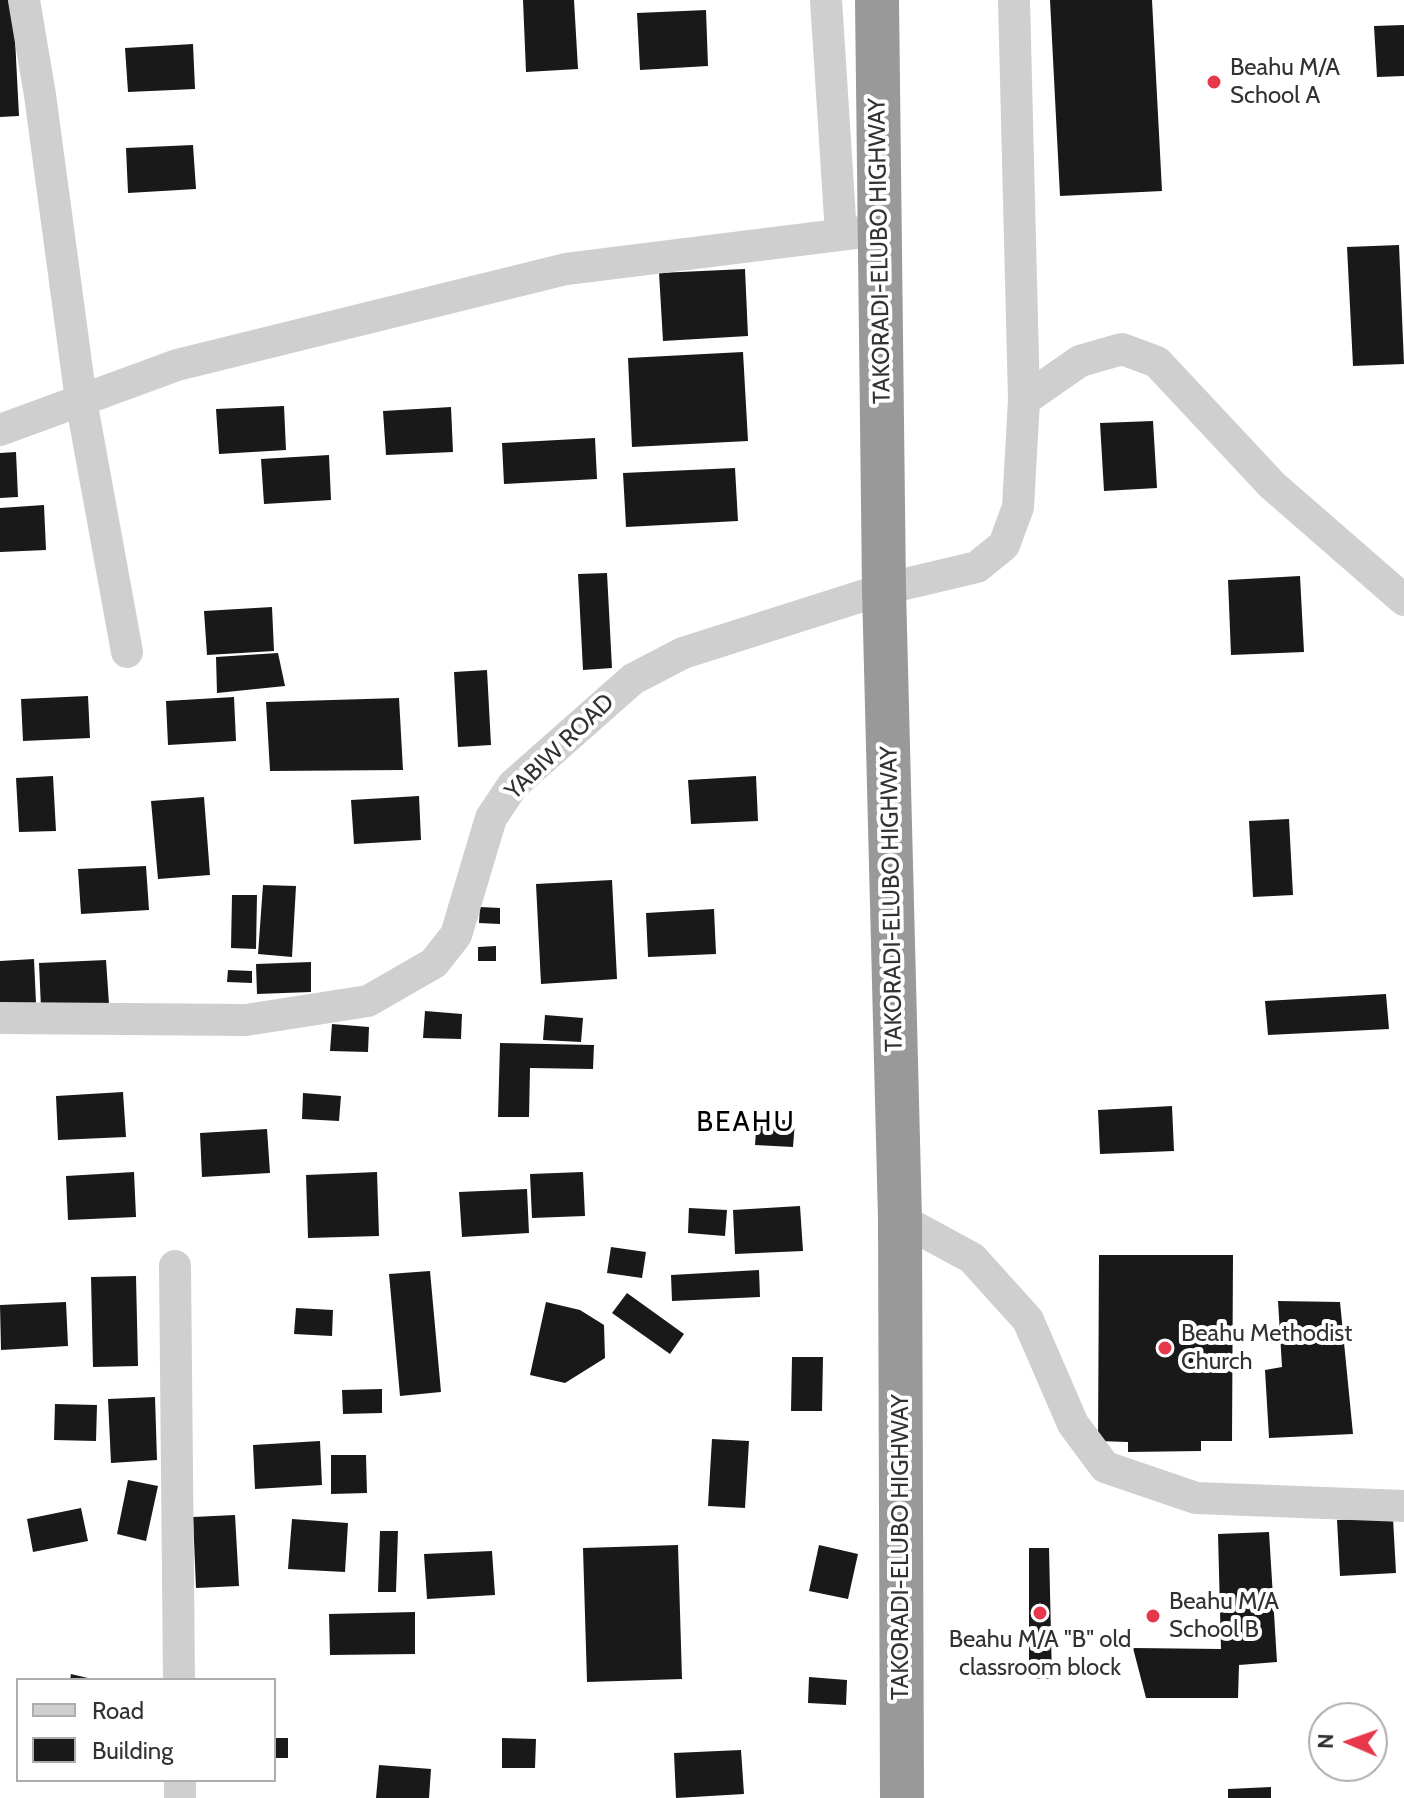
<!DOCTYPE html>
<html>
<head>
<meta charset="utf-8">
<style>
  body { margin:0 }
  #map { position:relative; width:1404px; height:1798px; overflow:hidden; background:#fff; font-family:Cabin,sans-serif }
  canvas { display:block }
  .legend { position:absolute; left:16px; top:1678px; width:260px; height:104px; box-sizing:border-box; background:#fff; border:2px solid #adadad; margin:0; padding:10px 14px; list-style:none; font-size:24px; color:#323232 }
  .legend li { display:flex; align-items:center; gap:16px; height:40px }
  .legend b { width:40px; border:2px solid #adadad }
  .north { position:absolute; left:1308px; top:1702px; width:80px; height:80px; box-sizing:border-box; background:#fff; border:2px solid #adadad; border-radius:50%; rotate:272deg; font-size:22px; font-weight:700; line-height:32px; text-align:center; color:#323232 }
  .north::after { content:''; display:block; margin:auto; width:28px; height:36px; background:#e7374b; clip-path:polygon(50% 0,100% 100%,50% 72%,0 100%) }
</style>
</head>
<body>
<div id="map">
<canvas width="1404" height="1798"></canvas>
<ul class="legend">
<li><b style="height:10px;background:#cfcfcf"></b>Road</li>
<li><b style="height:22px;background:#191919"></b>Building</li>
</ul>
<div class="north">N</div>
</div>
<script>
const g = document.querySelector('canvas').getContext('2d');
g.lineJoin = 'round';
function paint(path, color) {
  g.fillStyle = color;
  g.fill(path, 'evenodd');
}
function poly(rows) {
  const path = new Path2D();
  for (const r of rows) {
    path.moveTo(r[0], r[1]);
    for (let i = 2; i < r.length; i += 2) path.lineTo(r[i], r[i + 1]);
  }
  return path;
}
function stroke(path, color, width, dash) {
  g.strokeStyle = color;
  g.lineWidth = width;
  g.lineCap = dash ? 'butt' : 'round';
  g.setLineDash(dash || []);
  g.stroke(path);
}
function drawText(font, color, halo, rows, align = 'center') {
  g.font = font + ' Cabin,sans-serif';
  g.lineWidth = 8;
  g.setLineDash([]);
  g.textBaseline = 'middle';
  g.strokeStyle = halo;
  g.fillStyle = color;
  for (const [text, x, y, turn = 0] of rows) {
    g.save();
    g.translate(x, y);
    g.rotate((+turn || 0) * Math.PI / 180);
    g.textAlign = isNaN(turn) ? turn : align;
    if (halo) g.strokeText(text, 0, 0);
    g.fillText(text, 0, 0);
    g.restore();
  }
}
paint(poly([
  [0,0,13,0,19,116,0,117],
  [523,0,574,0,578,69,526,72],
  [1050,0,1152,0,1162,191,1060,196],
  [706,10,708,66,640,70,637,13],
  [1404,25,1404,76,1377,77,1374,26],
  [193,44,195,89,128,92,125,48],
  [193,145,196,189,128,193,126,148],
  [1399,245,1404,364,1353,366,1347,247],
  [745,269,748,336,663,341,659,273],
  [743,352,748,441,632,447,628,358],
  [284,406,286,450,219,454,216,409],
  [451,407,453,452,386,455,383,411],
  [1153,421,1157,488,1104,491,1100,423],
  [595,438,597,479,504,484,502,443],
  [16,452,18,497,0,498,0,453],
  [329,455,331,500,264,504,261,459],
  [735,468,738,521,626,527,623,473],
  [44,505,46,550,0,552,0,508],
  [607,573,612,668,583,670,578,574],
  [1300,576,1304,652,1231,655,1228,580],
  [272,607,274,651,207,655,204,611],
  [278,653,285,686,217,693,216,657],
  [487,670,491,745,458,747,454,672],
  [88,696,90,738,23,741,21,699],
  [234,697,236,741,168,745,166,701],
  [399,698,403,770,270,771,266,702],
  [53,776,56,831,19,832,16,778],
  [756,776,758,821,691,824,688,780],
  [419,796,421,840,354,844,351,800],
  [204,797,210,875,158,879,151,801],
  [1289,819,1293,895,1253,897,1249,821],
  [146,866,149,910,81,914,78,869],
  [612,880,617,979,541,984,536,884],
  [263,885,296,886,292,957,258,954],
  [232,895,257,895,256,949,231,948],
  [480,907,500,908,500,924,479,923],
  [714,909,716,954,648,957,646,913],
  [496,946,496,961,478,961,478,947],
  [34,959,36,1003,0,1006,0,961],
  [106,960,109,1004,41,1008,39,963],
  [311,962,311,992,257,994,256,964],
  [228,970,252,971,252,983,227,982],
  [1386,994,1389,1029,1268,1035,1265,1001],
  [425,1011,462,1014,461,1039,423,1038],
  [545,1015,583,1018,581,1042,543,1040],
  [332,1024,369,1027,368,1052,330,1051],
  [500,1043,594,1045,593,1069,530,1068,529,1117,498,1117],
  [123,1092,126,1137,58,1140,56,1096],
  [303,1093,341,1096,339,1121,302,1119],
  [1172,1106,1174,1151,1100,1154,1098,1110],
  [757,1118,795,1121,793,1147,755,1145],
  [267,1129,270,1173,202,1177,200,1133],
  [134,1172,136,1217,68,1220,66,1176],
  [377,1172,379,1236,308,1238,306,1175],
  [583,1172,585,1216,532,1218,530,1174],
  [527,1189,529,1233,462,1237,459,1192],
  [800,1206,803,1251,735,1254,733,1210],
  [689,1208,727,1210,725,1236,688,1233],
  [611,1247,646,1252,642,1278,607,1273],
  [1099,1255,1233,1255,1232,1441,1201,1441,1201,1451,1128,1452,1128,1442,1098,1441],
  [759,1270,760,1297,672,1301,671,1275],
  [430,1271,441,1392,400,1396,389,1274],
  [136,1276,138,1366,93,1367,91,1277],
  [627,1293,684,1334,670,1354,612,1313],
  [1278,1301,1340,1302,1353,1434,1269,1438,1265,1370,1282,1367],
  [66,1302,68,1346,1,1350,0,1305],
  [546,1302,580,1310,604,1325,605,1358,565,1383,530,1375],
  [296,1308,333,1310,332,1336,294,1334],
  [792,1357,823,1357,822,1411,791,1411],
  [382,1389,382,1413,343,1414,342,1390],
  [155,1397,157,1460,111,1463,108,1399],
  [55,1404,97,1405,96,1441,54,1440],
  [712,1439,749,1441,745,1508,708,1506],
  [320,1441,322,1485,255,1489,253,1445],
  [331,1455,366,1455,367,1493,331,1494],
  [128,1480,158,1486,146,1541,117,1534],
  [81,1508,88,1541,33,1552,27,1519],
  [235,1515,239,1586,196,1588,193,1517],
  [1393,1518,1396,1573,1340,1576,1337,1520],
  [292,1519,348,1523,345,1572,288,1569],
  [380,1531,398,1531,396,1592,378,1592],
  [1269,1532,1277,1662,1239,1665,1238,1698,1146,1698,1133,1648,1221,1649,1218,1534],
  [678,1545,682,1679,587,1682,583,1548],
  [819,1545,858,1554,848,1599,809,1591],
  [1029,1548,1049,1548,1052,1679,1029,1678],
  [492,1551,495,1595,427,1599,424,1554],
  [415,1612,415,1654,330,1655,329,1614],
  [71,1674,92,1679,92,1680,70,1680],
  [809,1677,847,1680,846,1705,808,1703],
  [274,1738,288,1738,288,1758,274,1758],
  [502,1738,536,1739,535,1768,502,1768],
  [741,1750,744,1794,676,1798,674,1753],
  [379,1765,431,1769,429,1798,376,1798],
  [1271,1787,1271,1798,1228,1798,1228,1789]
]), '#191919');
stroke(poly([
  [24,0,40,95,81,400,127,652],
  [826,0,841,234],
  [1014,0,1024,400],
  [0,430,177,365,566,269,879,230],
  [0,1018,246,1020,368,1001,434,963,456,935,491,818,513,785,633,679,683,653,884,589,977,567,1004,545,1018,507,1024,400,1080,361,1122,349,1157,362,1272,485,1404,600],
  [900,1219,972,1258,1028,1320,1073,1424,1105,1467,1196,1498,1404,1506],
  [175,1266,179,1680],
  [180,1780,180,1798]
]), '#cfcfcf', 32);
stroke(poly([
  [877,0,884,589,900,1219,902,1798]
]), '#999', 44);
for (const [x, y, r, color] of [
  [1214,82,8,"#e7374b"],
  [1165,1348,8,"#e7374b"],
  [1040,1613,8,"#e7374b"],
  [1153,1616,8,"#e7374b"]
]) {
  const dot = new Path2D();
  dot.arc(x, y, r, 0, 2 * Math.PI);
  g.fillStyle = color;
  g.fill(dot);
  stroke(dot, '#fff', 3);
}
drawText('24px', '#323232', '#fff', [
  ["Beahu M/A",1230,68],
  ["School A",1230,96],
  ["Beahu Methodist",1181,1334],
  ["Church",1181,1362],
  ["Beahu M/A",1169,1602],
  ["School B",1169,1630],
  ["Beahu M/A \"B\" old",1040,1640,"center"],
  ["classroom block",1040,1668,"center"]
], 'left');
drawText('24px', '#323232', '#fff', [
  ["TAKORADI-ELUBO HIGHWAY",880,251,-91],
  ["YABIW ROAD",560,747,-44],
  ["TAKORADI-ELUBO HIGHWAY",892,899,-91],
  ["TAKORADI-ELUBO HIGHWAY",901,1547,-90]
]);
g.letterSpacing = '2px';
drawText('28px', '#000', '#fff', [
  ["BEAHU",746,1123]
]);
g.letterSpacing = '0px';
</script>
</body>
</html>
